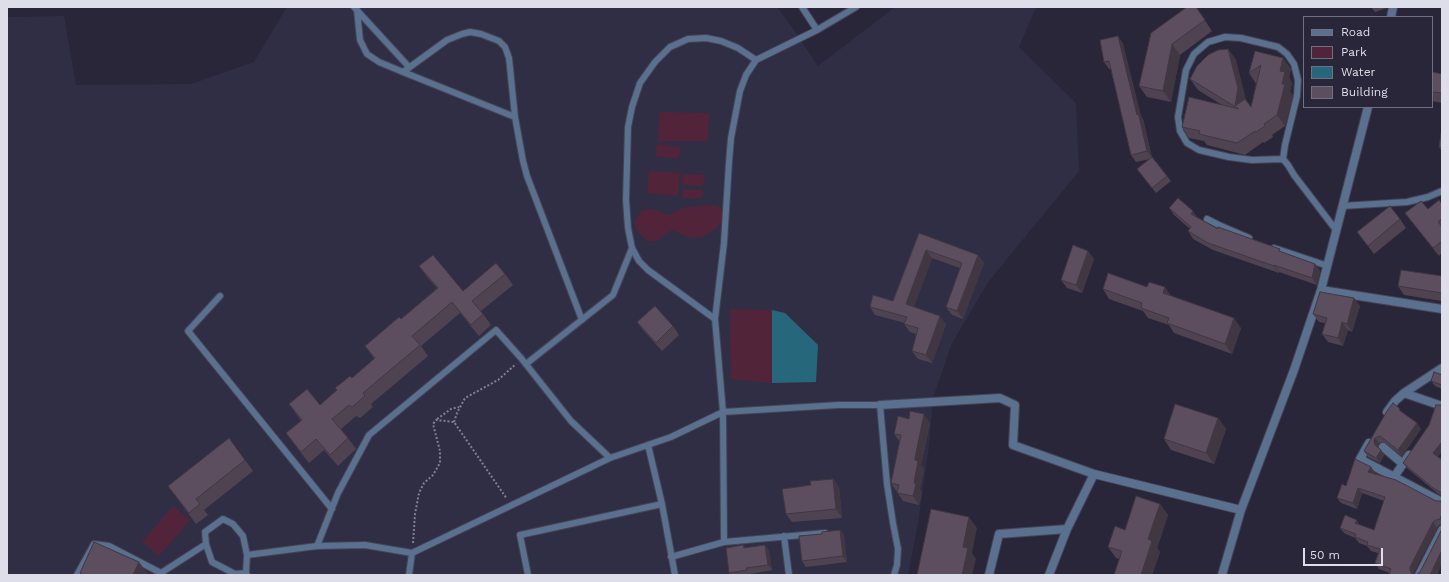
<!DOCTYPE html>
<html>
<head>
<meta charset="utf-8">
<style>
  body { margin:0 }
  #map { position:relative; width:1449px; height:582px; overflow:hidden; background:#282638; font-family:"Work Sans",sans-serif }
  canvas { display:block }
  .frame { position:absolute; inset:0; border:8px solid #dedeea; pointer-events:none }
  .legend { position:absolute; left:1303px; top:16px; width:130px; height:92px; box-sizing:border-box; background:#282638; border:1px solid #71707f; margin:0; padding:5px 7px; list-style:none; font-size:12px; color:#dedeea }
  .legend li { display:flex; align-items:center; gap:8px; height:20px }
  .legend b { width:20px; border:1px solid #71707f }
  .scale { position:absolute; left:1303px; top:548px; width:80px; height:18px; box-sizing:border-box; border:2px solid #dedeea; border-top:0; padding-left:5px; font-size:12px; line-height:14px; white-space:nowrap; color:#dedeea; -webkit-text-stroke:3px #282638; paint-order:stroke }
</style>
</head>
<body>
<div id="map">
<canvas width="1449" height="582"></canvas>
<div class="frame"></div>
<ul class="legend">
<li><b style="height:5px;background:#59708e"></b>Road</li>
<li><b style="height:11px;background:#522439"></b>Park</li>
<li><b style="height:11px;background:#27677c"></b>Water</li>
<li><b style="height:11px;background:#5c4e5f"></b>Building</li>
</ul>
<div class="scale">50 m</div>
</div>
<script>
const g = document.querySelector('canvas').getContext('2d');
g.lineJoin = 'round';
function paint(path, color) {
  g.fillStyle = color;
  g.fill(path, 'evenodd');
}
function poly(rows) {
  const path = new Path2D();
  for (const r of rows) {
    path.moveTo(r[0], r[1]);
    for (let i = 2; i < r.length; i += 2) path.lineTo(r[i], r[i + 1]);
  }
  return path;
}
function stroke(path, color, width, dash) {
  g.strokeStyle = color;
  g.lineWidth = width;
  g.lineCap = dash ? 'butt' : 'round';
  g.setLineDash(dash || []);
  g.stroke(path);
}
paint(poly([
  [287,7,777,7,792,27,818,66,895,7,1036,7,1019,47,1076,103,1079,171,989,281,952,343,933,398,929,446,918,523,908,575,7,575,7,17,64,16,76,85,191,84,254,62]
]), '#302e45');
paint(poly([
  [659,112,709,113,708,141,658,141],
  [657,144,681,148,678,159,655,156],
  [649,171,680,173,678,196,647,193],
  [683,174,704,175,703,186,683,185],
  [683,189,703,190,702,198,683,198],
  [707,205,717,206,723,210,723,218,717,227,712,231,704,236,696,238,688,237,672,230,657,241,647,241,638,232,634,222,641,211,648,209,656,210,662,213,669,215,685,207],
  [730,309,772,310,772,383,731,379],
  [173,506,190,520,159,556,142,542]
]), '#522439');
paint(poly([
  [772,310,785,313,818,345,816,382,772,383]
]), '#27677c');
const lane = poly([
  [354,7,409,67],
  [802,7,817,30,856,7],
  [357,10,360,40,367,54,379,62,403,72,515,117],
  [817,30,756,60,746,75,740,91,731,138,729,162,724,243,715,319,723,412,724,542,825,533],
  [403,72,447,40,462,34,470,32,481,34,499,41,505,47,509,58,515,117,523,161,527,176,582,320],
  [1283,159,1252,160,1229,157,1199,150,1187,143,1180,131,1178,117,1186,70,1194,54,1208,42,1225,37,1241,38,1278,47,1287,54,1294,64,1298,80,1297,96,1285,145,1283,159,1288,165,1294,175,1336,230],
  [1342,206,1407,202,1428,197,1442,191],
  [1207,219,1221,226,1249,238],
  [1274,248,1328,266],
  [220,296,188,331,332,509],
  [715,319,648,270,639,261,632,248,628,228,626,200,628,127,632,107,640,83,655,62,670,47,688,39,706,38,721,41,738,48,756,60],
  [526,364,613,295,632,248],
  [648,445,662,504,675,575],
  [784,536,789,575],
  [317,546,338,493,369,435,496,330,521,358,571,421,610,458],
  [247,555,317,546,365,545,412,553],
  [671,557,724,542],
  [246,573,235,574,212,562,206,544,205,532,223,519,233,524,243,536,247,555,246,573,247,575],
  [77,575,94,544,109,546,161,573,206,544],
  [409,575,412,553,610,458,671,437,723,412,838,405,880,405,887,484,893,523,898,549,897,565,894,575],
  [528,575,520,535,662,504]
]);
const street = poly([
  [1391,17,1393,7],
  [1321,290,1442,309],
  [1404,393,1442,406],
  [880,405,1000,398,1015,405,1013,445,1094,474,1241,510],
  [1387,412,1395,401,1404,393,1442,368],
  [1369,443,1360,459,1442,502],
  [1383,447,1403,464],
  [1394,477,1409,455],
  [989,575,999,534,1067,529],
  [1049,575,1067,529,1094,474],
  [1222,575,1241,510,1294,370,1321,290,1368,107],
  [1419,575,1442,530]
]);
stroke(lane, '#454354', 8);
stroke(street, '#454354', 10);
stroke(poly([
  [437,419,451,409,459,407],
  [454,422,457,413,465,398,498,380,516,364],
  [413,543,415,514,419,493,424,483,433,475,440,463,440,451,433,424,436,420,454,422,507,499]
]), '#81808f', 2, [2, 2]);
stroke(lane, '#59708e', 6);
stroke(street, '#59708e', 8);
paint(poly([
  [1196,7,1212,31,1180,55,1171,102,1147,97,1139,86],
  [1371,7,1386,7,1387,8,1375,12],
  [1118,36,1123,44,1141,116,1143,119,1152,157,1171,181,1156,193,1137,169,1150,159,1136,162,1131,155,1111,69,1109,69,1104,62],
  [1228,49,1236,60,1245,100,1251,107,1256,84,1249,73,1255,51,1283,58,1291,69,1289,77,1292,83,1290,92,1293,95,1285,126,1272,135,1273,137,1264,143,1263,142,1245,155,1207,145,1204,141,1189,138,1182,127,1222,105,1198,90,1190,79],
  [1432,72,1442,74,1442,103,1432,101],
  [1442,128,1442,152,1439,147],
  [1442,204,1442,253,1439,256,1411,221,1405,213,1428,209],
  [1169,208,1197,217,1218,229,1315,264,1320,271,1317,285,1279,272,1279,273,1213,250,1193,239,1188,231,1190,229,1174,215],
  [1400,219,1406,228,1374,254,1357,232],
  [919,233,978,255,984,263,963,319,952,315,946,307,960,268,932,258,914,307,946,324,932,363,918,359,912,351,916,334,910,332,904,324,905,323,875,315,870,307,893,301],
  [1088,251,1094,259,1082,293,1067,288,1061,280],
  [419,266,463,291,505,274,513,285,481,311,491,325,479,336,460,313,421,346,428,356,371,404,373,407,360,418,356,416,341,429,348,438,356,449,338,466,324,450,309,463,294,444,286,433,301,421,289,404,320,405,374,359,365,346,401,319,437,288,427,277],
  [1442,276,1442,301,1404,295,1398,286],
  [1103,289,1170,296,1241,328,1232,354,1174,333,1169,325,1148,318,1143,311,1109,299],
  [1360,306,1352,332,1348,330,1343,346,1328,342,1322,334,1325,323,1319,322,1313,314],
  [637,322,673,326,679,335,662,351,643,330],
  [1442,375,1442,389,1435,386,1431,381],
  [1387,411,1403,413,1417,423,1421,429,1402,456,1384,442,1379,443,1378,446,1378,448,1381,450,1384,455,1380,463,1368,457,1364,451],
  [1218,418,1226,429,1214,464,1171,450,1164,439],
  [930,423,921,465,924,469,920,489,922,492,919,505,903,501,891,483,900,442,894,434],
  [1438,457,1442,460,1442,496,1437,493,1407,468,1403,463],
  [245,460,253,471,204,510,208,515,196,524,168,486],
  [1371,467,1375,473,1374,474,1436,501,1441,501,1442,500,1442,525,1439,525,1437,528,1414,572,1414,574,1416,575,1420,572,1442,529,1442,563,1437,575,1389,575,1390,573,1379,569,1375,563,1378,553,1371,551,1367,546,1359,543,1355,538,1344,533,1340,528,1360,525,1374,530,1384,501,1362,493,1357,509,1341,503,1337,498,1346,486],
  [833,479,839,487,842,518,792,522,786,514,811,485],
  [1160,504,1168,515,1157,548,1160,552,1152,575,1114,575,1119,559,1116,558,1108,547,1125,530],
  [840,530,844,535,847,562,806,567,802,561,822,534],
  [743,545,745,548,765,545,769,551,772,570,750,574,751,575,731,575,729,573]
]), '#4f4352');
paint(poly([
  [1118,36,1123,44,1141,116,1143,119,1152,158,1147,151,1137,115],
  [1172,44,1180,55,1171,102,1163,91],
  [1228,49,1236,60,1246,99,1243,114,1239,109,1235,106],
  [1283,58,1291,69,1289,77,1292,83,1290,92,1293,95,1285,126,1277,115,1280,71],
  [1193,211,1198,218,1191,214],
  [926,250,932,258,912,312,906,304],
  [1088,251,1094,259,1082,293,1076,285],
  [978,255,984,263,963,319,957,311],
  [1315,264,1320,271,1317,285,1312,278],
  [1274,265,1279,272,1279,273,1274,266],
  [1165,287,1172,297,1163,293],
  [1354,298,1360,306,1352,332,1347,324],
  [940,316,946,324,932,363,926,355],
  [1234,318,1241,328,1232,354,1225,344],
  [1342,322,1348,330,1343,346,1338,338],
  [924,414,930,423,921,465,924,469,920,489,922,492,919,505,913,496,915,458],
  [1218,418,1226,429,1214,464,1206,453],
  [1417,423,1421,429,1402,456,1398,450],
  [1375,438,1379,443,1378,446,1379,451,1375,445,1374,441],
  [1442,442,1442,452,1437,458,1433,453],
  [1381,450,1384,455,1380,463,1376,458],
  [1371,467,1375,473,1372,478,1368,472],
  [833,479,839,487,842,518,836,509],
  [1358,488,1362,493,1357,509,1353,503],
  [1160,504,1168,515,1157,548,1160,552,1152,575,1141,575,1148,539],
  [1442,513,1442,523,1440,519],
  [969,517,977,528,972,553,976,559,972,575,962,575,963,547],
  [1357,520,1360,526,1355,523],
  [1433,522,1437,528,1414,572,1414,575,1413,575,1410,570,1410,567],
  [840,530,844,535,847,562,843,556],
  [765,545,769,551,772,570,768,565],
  [1441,552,1442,554,1442,563,1437,575,1430,575],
  [139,562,147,573,146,575,133,575]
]), '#403742');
const building = poly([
  [1187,7,1196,7,1205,20,1172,44,1163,91,1139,86,1151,33,1187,7],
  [1118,36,1137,115,1138,112,1147,151,1131,155,1109,61,1104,62,1100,40,1118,36],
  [1228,49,1238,88,1235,106,1245,99,1251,107,1261,65,1249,73,1255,51,1283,58,1280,71,1285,72,1282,84,1285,84,1277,115,1264,124,1265,126,1256,132,1255,131,1237,143,1199,134,1200,131,1182,127,1189,97,1239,109,1190,79,1197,66,1208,55,1218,50,1228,49],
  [1432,72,1442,74,1442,93,1432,92,1432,72],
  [1442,128,1442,148,1439,147,1442,128],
  [1152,157,1167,176,1152,188,1137,169,1152,157],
  [1178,198,1193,211,1191,214,1218,229,1218,227,1280,249,1279,251,1315,264,1312,278,1274,265,1274,266,1208,243,1188,231,1191,227,1169,208,1178,198],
  [1439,200,1442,204,1442,218,1438,222,1442,227,1442,241,1433,248,1405,213,1421,201,1428,209,1439,200],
  [1390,206,1400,219,1368,246,1357,232,1390,206],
  [919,233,978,255,957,311,946,307,962,263,926,250,906,304,940,316,926,355,912,351,918,328,904,324,907,317,870,307,873,295,893,301,919,233],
  [1073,245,1088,251,1076,285,1061,280,1073,245],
  [433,255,463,291,496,263,505,274,472,301,483,314,471,325,452,302,412,336,420,345,363,393,365,396,352,407,349,405,332,419,348,438,330,455,316,439,301,452,286,433,302,420,289,404,307,389,320,405,337,390,335,388,350,376,352,378,375,358,365,346,399,317,401,319,438,288,419,266,433,255],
  [1401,270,1442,276,1442,293,1398,286,1401,270],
  [1108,273,1147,287,1149,282,1165,287,1163,293,1234,318,1225,344,1167,323,1169,318,1141,308,1142,303,1103,289,1108,273],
  [1320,292,1354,298,1347,324,1342,322,1338,338,1322,334,1327,318,1313,314,1320,292],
  [655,306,673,326,656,343,637,322,655,306],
  [1434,372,1442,375,1442,385,1431,381,1434,372],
  [1393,403,1400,409,1399,410,1417,423,1398,450,1380,436,1375,438,1374,441,1375,445,1381,450,1376,458,1364,451,1387,411,1393,403],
  [1175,404,1218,418,1206,453,1164,439,1175,404],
  [1436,405,1442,405,1442,442,1433,453,1442,460,1442,493,1433,488,1403,463,1429,425,1436,405],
  [910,411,924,414,915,458,915,460,918,461,914,483,916,484,913,496,897,493,899,485,891,483,901,435,894,434,898,416,909,419,910,411],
  [229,438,245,460,196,499,200,504,189,513,168,486,229,438],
  [1355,459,1371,467,1368,472,1396,480,1436,501,1441,501,1442,500,1442,513,1440,519,1436,520,1433,522,1410,567,1410,570,1412,574,1416,575,1420,572,1442,529,1442,553,1441,552,1430,575,1389,575,1391,569,1375,563,1380,549,1367,545,1368,542,1355,537,1356,534,1340,528,1345,515,1357,520,1355,523,1374,530,1385,497,1358,488,1353,503,1337,498,1342,484,1346,486,1355,459],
  [833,479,836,509,786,514,782,489,811,485,810,481,833,479],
  [1136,496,1160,504,1148,539,1152,541,1141,575,1114,575,1122,551,1108,547,1115,526,1125,530,1136,496],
  [931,509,969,517,963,547,968,548,962,575,917,575,931,509],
  [840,530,843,556,802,561,799,536,822,534,822,532,840,530],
  [94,542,139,562,133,575,84,575,80,573,94,542],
  [743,545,744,548,765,545,768,565,746,568,747,570,729,573,726,548,743,545]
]);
paint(building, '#5c4e5f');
stroke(building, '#403742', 1);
</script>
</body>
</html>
